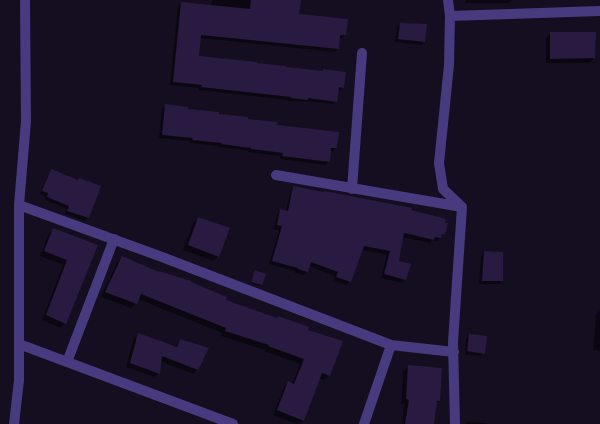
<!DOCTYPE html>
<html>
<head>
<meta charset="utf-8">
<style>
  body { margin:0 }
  canvas { display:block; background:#140e20 }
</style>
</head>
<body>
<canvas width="600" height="424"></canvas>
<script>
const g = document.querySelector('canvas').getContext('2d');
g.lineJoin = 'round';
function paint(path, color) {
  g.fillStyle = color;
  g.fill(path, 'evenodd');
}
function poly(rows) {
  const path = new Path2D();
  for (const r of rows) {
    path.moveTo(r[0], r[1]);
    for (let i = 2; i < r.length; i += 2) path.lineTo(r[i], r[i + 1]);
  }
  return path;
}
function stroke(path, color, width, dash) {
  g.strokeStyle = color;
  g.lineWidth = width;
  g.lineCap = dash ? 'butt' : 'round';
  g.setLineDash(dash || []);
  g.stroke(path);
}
paint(poly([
  [212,0,300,0,298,15,345,35,342,38,339,38,338,48,335,52,200,38,198,57,322,72,323,70,343,87,340,91,337,91,336,101,333,104,305,101,304,102,288,101,288,100,199,90,199,88,170,85,178,6,182,3,211,6],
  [466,0,512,0,508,3,466,3],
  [400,24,426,25,424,42,421,45,395,42,397,27],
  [551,33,594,33,594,58,590,63,546,63,546,38],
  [165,105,247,119,276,126,336,148,333,151,330,151,329,161,325,165,280,159,280,156,248,152,249,151,219,147,219,146,190,143,190,141,159,138,162,109],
  [51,170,88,217,85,221,65,214,67,209,45,200,46,197,40,194,48,174],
  [293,187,410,211,444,234,437,241,432,240,430,243,403,237,398,262,405,280,402,283,381,278,387,255,362,250,350,281,346,285,333,280,335,276,309,266,307,272,304,275,295,273,295,271,269,264,279,230,274,229,277,214,280,210,286,212,290,191],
  [198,218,218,256,213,261,183,250,193,223],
  [54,229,96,245,65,323,60,328,42,320,63,265,40,256,49,234],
  [484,252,502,281,499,284,479,284,481,256],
  [122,257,225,301,307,330,329,375,324,380,319,378,304,420,300,424,297,424,273,415,284,387,288,382,292,384,300,364,264,351,265,350,221,336,222,333,138,299,136,303,131,308,101,297,117,262],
  [255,272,261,285,259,286,250,283,254,273],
  [599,311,600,311,600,351,593,350,596,314],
  [139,334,175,347,176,345,180,340,197,370,193,374,160,361,159,373,154,377,126,367,134,338],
  [470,335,484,353,480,356,465,354,466,339],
  [408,367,441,369,439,401,435,405,433,424,402,424,404,404,401,404,403,371],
  [467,422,487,423,487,424,465,424]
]), '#0007');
paint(poly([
  [251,0,301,0,299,14,348,19,346,35,340,35,339,49,201,35,199,56,257,62,257,63,286,66,286,67,323,71,323,69,346,72,344,88,339,87,337,102,308,98,308,100,291,98,291,97,201,87,202,85,173,82,181,2,250,9],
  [400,23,427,24,425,42,398,39],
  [550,32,596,32,595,58,550,59],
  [165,104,188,107,188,109,219,112,219,114,248,117,248,119,278,122,277,125,339,132,337,148,331,148,330,162,282,156,283,153,251,149,251,148,221,144,222,143,192,140,193,138,162,135],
  [51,169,78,180,79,178,101,186,89,218,67,211,69,206,47,197,48,193,42,191],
  [293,186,324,192,324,191,412,208,411,210,446,219,445,223,448,223,445,235,442,234,441,238,435,237,434,240,404,233,399,261,411,264,406,280,384,274,390,251,364,246,351,282,336,277,338,272,311,262,308,272,298,269,298,268,272,261,282,226,277,225,280,209,288,211],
  [198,217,230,228,219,257,188,245],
  [53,228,98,245,66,324,46,315,67,260,44,251],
  [484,251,503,252,503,281,482,281],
  [122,256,159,272,159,271,191,281,191,282,227,297,226,300,277,318,278,316,309,327,308,330,343,341,330,376,322,373,304,421,277,410,288,381,294,384,304,359,268,346,269,345,225,331,226,328,141,294,137,304,105,292],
  [255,270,266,274,262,285,251,282],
  [138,333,177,347,180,339,209,348,198,370,162,356,160,374,130,363],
  [469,334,487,336,485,354,467,351],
  [408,365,442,368,440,401,437,401,434,424,405,424,409,400,406,399]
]), '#281a41');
stroke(poly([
  [448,0,450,16,600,11],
  [450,16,449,65,439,163,443,189,462,207],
  [276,175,462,207],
  [352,189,362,53],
  [19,205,162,257,391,345,364,424],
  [19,344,233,424],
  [391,345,454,352],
  [67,362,114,239],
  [14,424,19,380,19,205,26,121,25,0],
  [455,424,453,342,462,207]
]), '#473a7e', 10);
</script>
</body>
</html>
